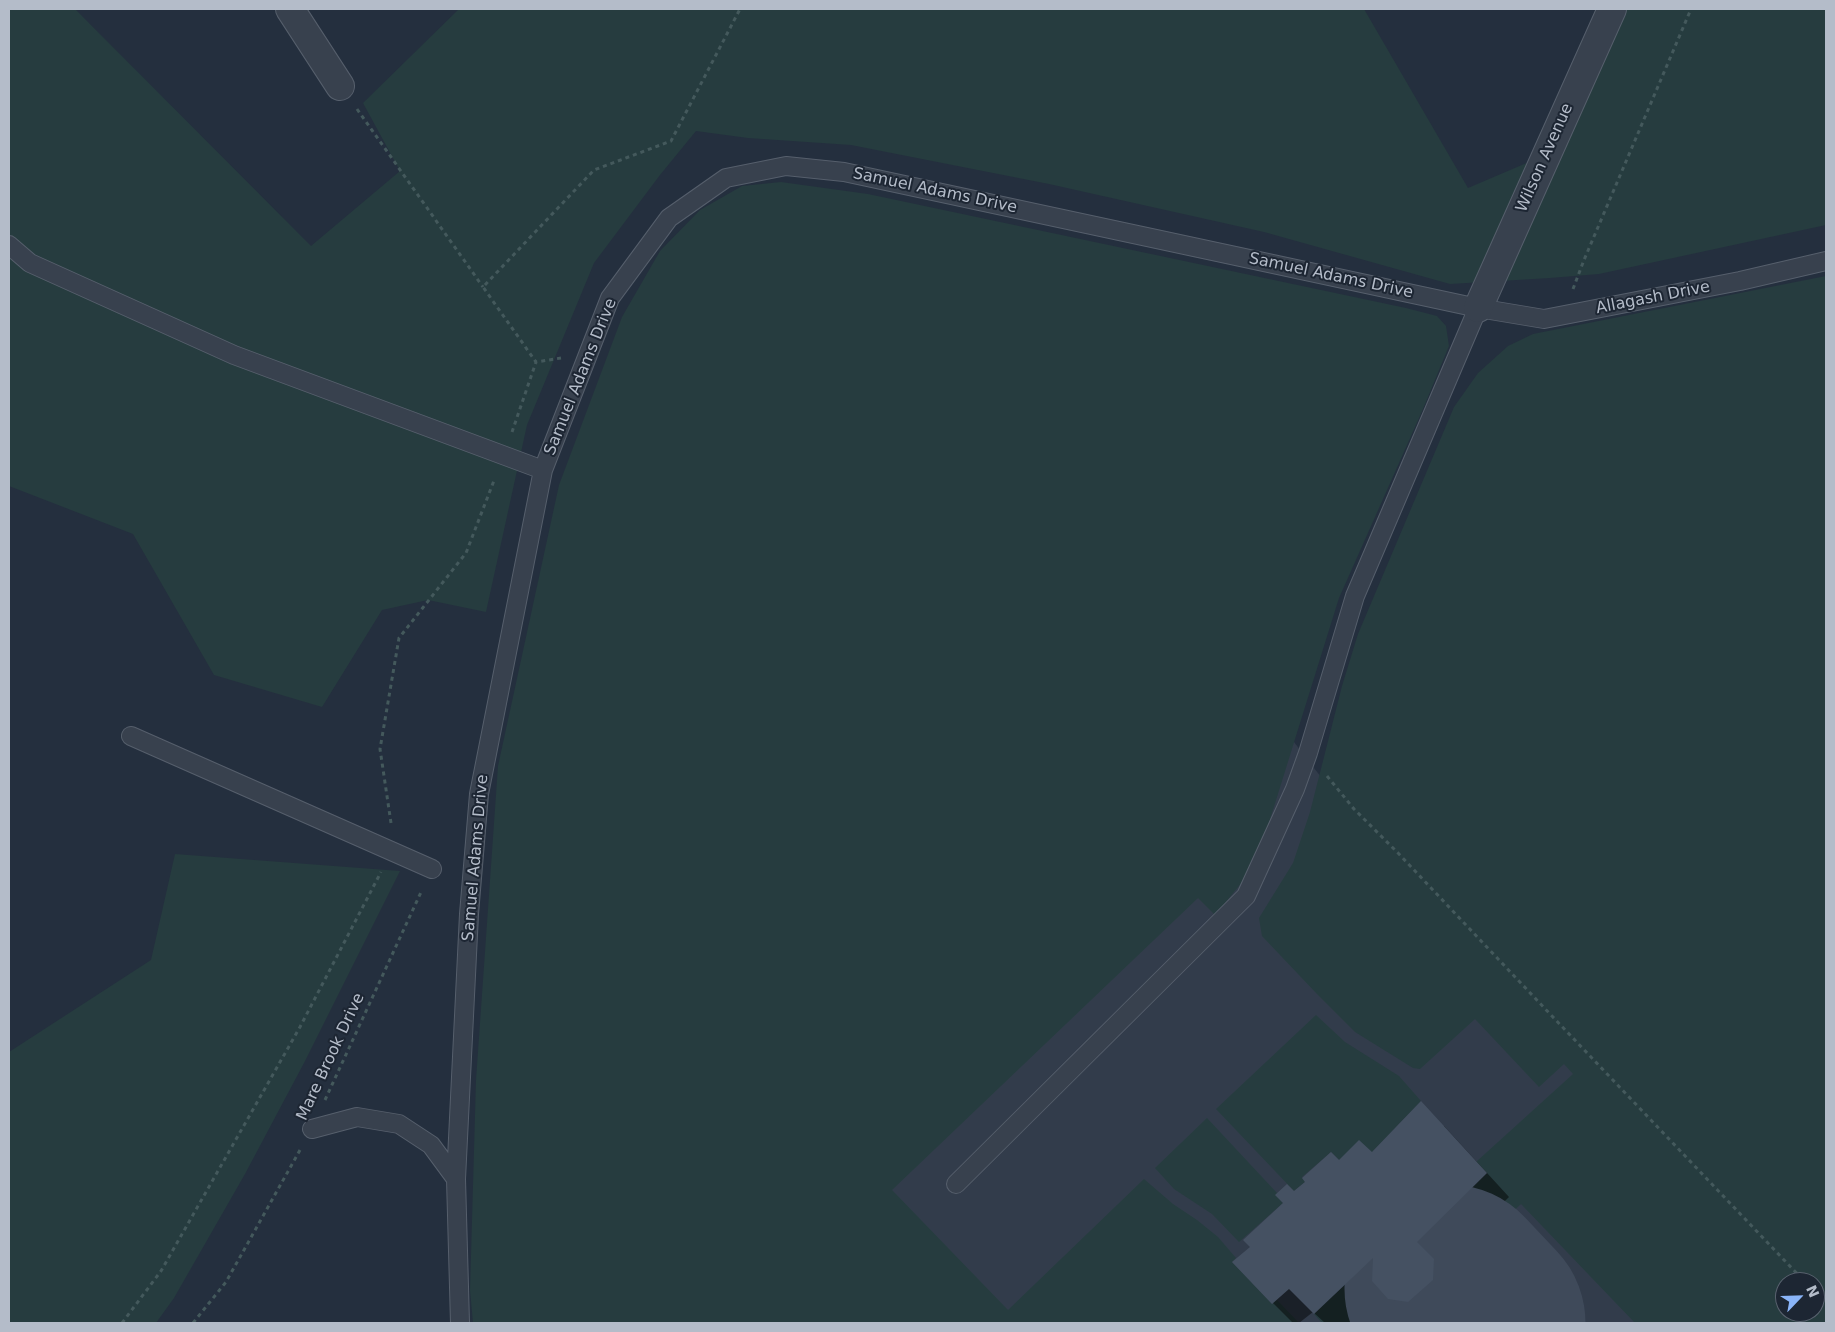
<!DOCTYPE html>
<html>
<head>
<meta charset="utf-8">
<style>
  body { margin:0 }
  #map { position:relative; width:1835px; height:1332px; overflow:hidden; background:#242f3e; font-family:"DejaVu Sans",sans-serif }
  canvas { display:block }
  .frame { position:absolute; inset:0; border:10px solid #b4bcc9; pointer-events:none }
  .north { position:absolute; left:1775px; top:1272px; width:50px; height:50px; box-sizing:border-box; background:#1d2633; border:1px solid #59626f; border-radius:50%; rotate:66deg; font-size:14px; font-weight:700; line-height:20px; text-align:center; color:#b4bcc9 }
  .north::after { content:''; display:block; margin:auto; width:18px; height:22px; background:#8ab4f8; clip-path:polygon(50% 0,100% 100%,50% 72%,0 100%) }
</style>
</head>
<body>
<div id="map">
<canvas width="1835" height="1332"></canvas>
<div class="frame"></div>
<div class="north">N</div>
</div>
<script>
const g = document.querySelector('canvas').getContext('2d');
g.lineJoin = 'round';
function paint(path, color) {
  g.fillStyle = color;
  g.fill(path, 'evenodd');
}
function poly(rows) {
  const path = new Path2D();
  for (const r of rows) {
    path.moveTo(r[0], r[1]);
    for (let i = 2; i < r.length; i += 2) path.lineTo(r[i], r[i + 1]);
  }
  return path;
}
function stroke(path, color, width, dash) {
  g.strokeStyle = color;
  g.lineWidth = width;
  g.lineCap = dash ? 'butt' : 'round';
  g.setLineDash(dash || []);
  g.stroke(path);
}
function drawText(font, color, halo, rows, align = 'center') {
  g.font = font + ' "DejaVu Sans",sans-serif';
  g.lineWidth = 4;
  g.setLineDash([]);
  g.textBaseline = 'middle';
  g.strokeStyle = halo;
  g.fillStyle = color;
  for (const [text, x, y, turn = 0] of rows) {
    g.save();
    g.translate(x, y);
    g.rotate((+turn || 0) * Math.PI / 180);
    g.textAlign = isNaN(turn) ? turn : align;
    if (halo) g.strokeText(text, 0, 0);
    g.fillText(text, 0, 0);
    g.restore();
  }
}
paint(poly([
  [1284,729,1341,803,1785,1282,1785,1312,1815,1312,1826,1323,1002,1323,841,1158]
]), '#323c4b');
paint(poly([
  [9,9,75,9,311,246,400,171,363,103,459,9,1364,9,1468,188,1564,147,1625,9,1826,9,1826,225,1599,274,1550,278,1450,284,1264,232,1049,184,851,145,748,138,696,131,660,175,594,263,527,425,486,612,428,600,382,610,322,707,214,675,133,534,9,486],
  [781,182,868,194,1406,308,1437,316,1446,326,1449,346,1423,409,1339,598,1267,829,1243,881,1215,915,1198,898,892,1190,1008,1310,1144,1179,1173,1204,1197,1220,1218,1237,1236,1258,1232,1262,1272,1304,1277,1300,1299,1323,473,1323,470,1290,476,1080,498,766,559,485,622,317,660,251,700,210,742,186],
  [1826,276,1826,1323,1635,1323,1521,1204,1504,1220,1473,1187,1487,1173,1476,1162,1573,1074,1564,1064,1539,1087,1475,1019,1420,1069,1413,1068,1355,1032,1317,994,1262,936,1259,918,1293,863,1310,812,1342,686,1358,634,1454,407,1478,373,1508,346,1533,334],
  [1785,1282,1815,1282,1815,1312,1785,1312],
  [175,854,400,871,304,1063,245,1174,174,1298,156,1323,9,1323,9,1052,151,960],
  [1316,1015,1345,1042,1399,1076,1421,1101,1372,1152,1339,1160,1331,1152,1302,1177,1305,1182,1294,1191,1216,1109],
  [1207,1118,1277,1193,1276,1195,1283,1203,1239,1242,1212,1214,1174,1189,1155,1168],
  [1464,1196,1494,1230,1398,1323,1322,1323,1314,1314,1373,1258,1372,1281,1388,1299,1408,1302,1433,1280,1434,1259,1417,1242]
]), '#263c3f');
paint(poly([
  [1444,1126,1509,1197,1439,1266,1457,1284,1456,1303,1433,1323,1413,1322,1384,1292,1351,1323,1325,1323,1313,1312,1299,1323,1293,1323,1273,1303,1251,1247,1294,1192,1339,1162,1372,1154]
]), '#0007');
stroke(poly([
  [1449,1289,1481,1323]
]), '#3f4a5a', 209);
paint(poly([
  [1421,1101,1487,1173,1417,1242,1434,1259,1433,1280,1408,1302,1388,1299,1372,1281,1373,1258,1314,1314,1289,1289,1272,1304,1232,1262,1250,1247,1243,1240,1283,1203,1275,1195,1287,1184,1294,1191,1305,1182,1302,1178,1331,1152,1339,1160,1359,1140,1372,1152]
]), '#455162');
const service = poly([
  [9,245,30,263,234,355,543,470],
  [131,736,432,869],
  [312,1129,357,1117,399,1124,431,1145,456,1179],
  [956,1184,1246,896,1295,789,1308,753,1355,596,1478,308],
  [460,1323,456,1179,469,914,479,794,543,470,610,298,669,218,726,178,786,166,844,172,1478,308,1544,319,1740,281,1826,261]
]);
const minor = poly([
  [290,9,340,86],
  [1478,308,1612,9]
]);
stroke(service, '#565f6c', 20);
stroke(minor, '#565f6c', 30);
stroke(poly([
  [357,109,483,287],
  [1573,289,1584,260,1691,9],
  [561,358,536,362,483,287,594,170,671,141,740,9],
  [512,432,536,362],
  [1327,776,1354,809,1398,853,1551,1015,1805,1282],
  [391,823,380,749,399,638,466,553,495,478],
  [325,1100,422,890],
  [1815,1292,1826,1304],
  [122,1323,161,1271,300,1027,381,872],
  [193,1323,226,1282,300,1150]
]), '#44595c', 3, [4, 4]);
stroke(service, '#38414e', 18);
stroke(minor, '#38414e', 28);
drawText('16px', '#b4bcc9', '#1d2633', [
  ["Wilson Avenue",1545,158,-66],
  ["Samuel Adams Drive",935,191,12],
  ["Samuel Adams Drive",1331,276,12],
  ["Allagash Drive",1653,298,-11],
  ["Samuel Adams Drive",581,377,-68],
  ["Samuel Adams Drive",476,858,-85],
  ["Mare Brook Drive",331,1057,-65]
]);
</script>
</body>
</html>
